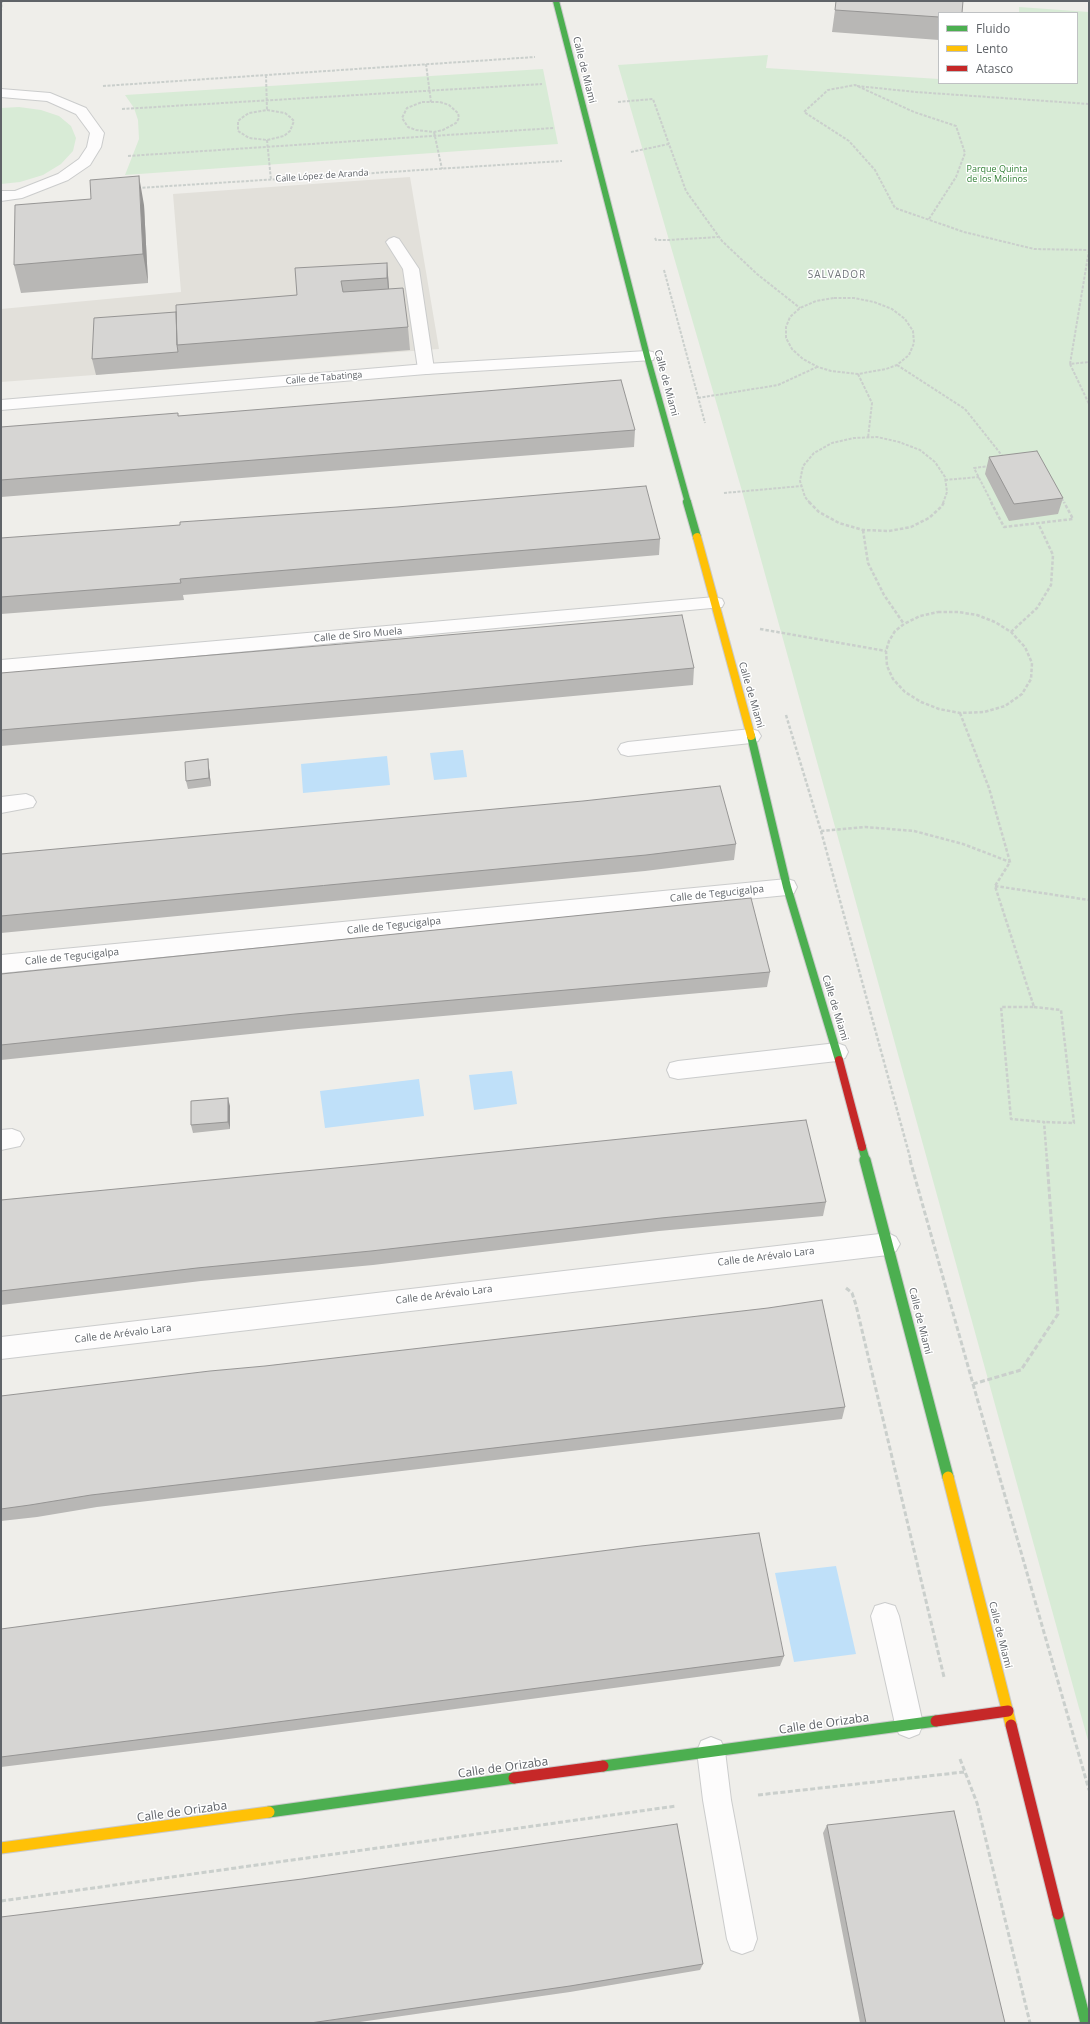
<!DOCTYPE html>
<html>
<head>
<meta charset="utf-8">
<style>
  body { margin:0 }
  #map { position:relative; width:1090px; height:2024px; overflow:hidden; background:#efeeea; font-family:"Open Sans",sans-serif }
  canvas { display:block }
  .frame { position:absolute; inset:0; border:2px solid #5f6368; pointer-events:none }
  .legend { position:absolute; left:938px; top:12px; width:140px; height:72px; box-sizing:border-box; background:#fff; border:1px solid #bfc1c3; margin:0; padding:5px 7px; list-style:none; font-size:12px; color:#5f6368 }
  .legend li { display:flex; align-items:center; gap:8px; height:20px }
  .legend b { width:20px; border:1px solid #bfc1c3 }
</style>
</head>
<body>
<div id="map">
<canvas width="1090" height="2024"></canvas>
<div class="frame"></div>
<ul class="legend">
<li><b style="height:5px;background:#4caf50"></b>Fluido</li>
<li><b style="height:5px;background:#ffc107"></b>Lento</li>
<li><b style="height:5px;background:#c62828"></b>Atasco</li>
</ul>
</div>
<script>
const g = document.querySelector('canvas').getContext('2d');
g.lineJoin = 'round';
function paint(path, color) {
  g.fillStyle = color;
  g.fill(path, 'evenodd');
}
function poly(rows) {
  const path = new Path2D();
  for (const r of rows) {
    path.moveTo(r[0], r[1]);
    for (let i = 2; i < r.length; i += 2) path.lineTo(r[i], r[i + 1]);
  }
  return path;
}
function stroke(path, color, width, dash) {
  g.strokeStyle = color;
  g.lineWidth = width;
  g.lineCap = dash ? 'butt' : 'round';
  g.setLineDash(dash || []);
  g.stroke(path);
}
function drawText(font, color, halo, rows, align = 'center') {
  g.font = font + ' "Open Sans",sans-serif';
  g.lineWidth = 3;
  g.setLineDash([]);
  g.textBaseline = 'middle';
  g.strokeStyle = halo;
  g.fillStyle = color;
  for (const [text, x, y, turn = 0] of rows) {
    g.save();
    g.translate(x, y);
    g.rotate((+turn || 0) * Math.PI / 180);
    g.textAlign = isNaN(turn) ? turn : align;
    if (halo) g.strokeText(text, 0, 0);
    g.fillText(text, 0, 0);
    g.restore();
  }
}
paint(poly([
  [410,177,439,349,1,382,1,309,181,292,173,194]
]), '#e2e0da');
paint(poly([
  [1019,7,1089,12,1089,1744,742,491,618,65,768,55,766,68,939,79,939,83,1021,84,1021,83,1077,83,1077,13,1019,13],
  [543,69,558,144,125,175,139,139,138,120,134,108,125,95],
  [19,107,41,110,59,116,71,126,76,138,73,151,61,164,43,175,20,182,1,184,1,108]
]), '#d8ebd6');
paint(poly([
  [463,750,467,777,434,780,430,753],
  [387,756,390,785,303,793,301,764],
  [512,1071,517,1104,474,1110,469,1075],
  [419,1079,424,1116,325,1128,320,1091],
  [836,1566,856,1654,794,1662,775,1573]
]), '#bfe0f9');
const lane = poly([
  [394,237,399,239,419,269,434,369,432,373,426,374,420,373,418,369,403,269,386,242,389,239,394,237],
  [751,729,758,731,761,736,758,741,751,743,628,756,621,754,618,749,621,744,628,742,751,729],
  [26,794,33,797,36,802,33,807,1,813,1,797,26,794],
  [837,1043,845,1046,848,1052,845,1058,837,1061,678,1079,670,1077,667,1070,670,1063,678,1061,837,1043],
  [12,1129,20,1132,24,1139,20,1146,1,1150,1,1130,12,1129],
  [885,1603,895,1606,899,1616,923,1724,919,1734,909,1738,899,1734,895,1724,871,1616,875,1606,885,1603],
  [711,1737,721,1741,725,1751,731,1800,757,1939,753,1950,742,1954,731,1950,727,1939,703,1800,697,1751,701,1741,711,1737]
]);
const street = poly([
  [1,89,50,93,86,108,104,133,101,147,90,165,68,180,22,198,1,201,1,191,15,191,58,174,79,159,87,147,90,133,76,114,47,101,1,97,1,89],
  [647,351,653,352,655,356,653,360,426,374,1,410,1,400,426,364,647,351],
  [715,597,722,599,724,603,722,607,1,674,1,660,715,597],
  [787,879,794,881,797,887,794,893,787,895,1,973,1,955,787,879],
  [888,1233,896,1237,900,1244,896,1251,888,1255,1,1359,1,1337,888,1233]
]);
const fastFar2 = poly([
  [556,1,647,356,688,503]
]);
const fastFar1 = poly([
  [687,502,697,537],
  [751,736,787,887,839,1060],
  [862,1147,866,1161]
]);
const fast = poly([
  [865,1160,948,1477],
  [603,1766,936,1721],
  [269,1812,514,1778],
  [1058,1914,1086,2023]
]);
const slowFar1 = poly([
  [697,537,751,736]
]);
const slow = poly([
  [948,1477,1011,1725],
  [1,1848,269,1812]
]);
const jamFar1 = poly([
  [839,1060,862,1147]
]);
const jam = poly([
  [936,1721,1008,1711],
  [1011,1725,1058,1914],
  [514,1778,603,1766]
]);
stroke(lane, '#cbcccc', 2);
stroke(street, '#cbcccc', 2);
stroke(fastFar2, '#cacacb', 8);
stroke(fastFar1, '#cacacb', 10);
stroke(fast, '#cacacb', 13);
stroke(slowFar1, '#cacacb', 10);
stroke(slow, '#cacacb', 13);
stroke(jamFar1, '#cacacb', 10);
stroke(jam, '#cacacb', 13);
stroke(poly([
  [1,12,2,1],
  [426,64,431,102],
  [266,75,267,110],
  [103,86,535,57],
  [857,86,916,92,1089,104],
  [422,102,440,102,449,105,458,113,459,118,456,123,443,130,434,132,416,130,408,127,402,118,407,108,422,102],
  [618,102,653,99,669,144],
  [122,109,542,84],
  [267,110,285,113,290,117,294,121,290,131,284,136,267,140,249,138,238,131,238,121,243,117,249,113,267,110],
  [434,132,442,169],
  [267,140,271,180],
  [631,152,669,144,686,191,722,241,757,274,800,308],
  [128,156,554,128],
  [138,188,562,161],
  [929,219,956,177,965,153,956,126,914,112,855,85,828,90,804,112,849,141,875,170,895,208,964,232,1034,249,1089,250],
  [655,238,656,240,669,240,718,237],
  [1089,250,1070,364,1089,362],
  [664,270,705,423],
  [834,298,854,298,874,302,892,309,905,319,913,331,914,343,909,355,897,365,886,369,858,374,831,371,818,367,803,359,792,349,786,338,786,327,790,317,800,308,816,301,834,298],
  [1070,364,1089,404],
  [897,365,965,409,1004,458],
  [858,374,872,403,868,438],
  [698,398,778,385,817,367],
  [990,466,974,468,992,503],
  [945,480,979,477],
  [724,493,802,486],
  [1062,498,1064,503],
  [810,503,805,497,800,481,803,466,814,453,832,443,854,438,877,437,899,442,920,450,935,462,945,477,947,492,943,503]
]), '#cacfcc', 2, [3, 1.5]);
stroke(poly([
  [809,502,819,512,839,523,863,530,889,531,911,527,929,518,942,506,944,502],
  [991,502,1004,527,1073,519,1064,502],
  [863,530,868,563,884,595,904,624],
  [938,612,958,612,977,615,995,622,1011,632,1025,647,1032,663,1031,679,1022,694,1005,706,984,712,960,713,939,709,921,702,905,692,893,679,887,666,886,651,889,641,895,631,904,624,920,616,938,612],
  [760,629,886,651],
  [1011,632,1037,608,1051,585,1053,555,1038,523],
  [960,713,989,788,1010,862,995,886,1034,1007,1001,1007,1011,1119,1044,1122,1047,1161],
  [786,715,821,831,865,827,914,831,963,844,1010,862],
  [821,831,911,1161],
  [995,886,1089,900],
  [1034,1007,1061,1010,1074,1123,1044,1122]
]), '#cacfcc', 2.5, [3.5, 2]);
stroke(poly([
  [910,1160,973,1384,1021,1370,1058,1314,1047,1160],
  [846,1288,852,1293,856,1305,944,1677],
  [973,1384,1089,1790],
  [960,1759,977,1803,1030,2023],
  [758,1795,964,1772],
  [1,1901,676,1806]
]), '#cacfcc', 3, [5, 2.5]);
paint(lane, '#fdfcfc');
paint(street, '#fdfcfc');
stroke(fastFar2, '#4caf50', 6);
stroke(fastFar1, '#4caf50', 8);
stroke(fast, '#4caf50', 11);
stroke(slowFar1, '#ffc107', 8);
stroke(slow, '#ffc107', 11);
stroke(jamFar1, '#c62828', 8);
stroke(jam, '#c62828', 11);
paint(poly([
  [835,10,939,13,939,40,832,32],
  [144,205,148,283,21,293,14,265],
  [387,263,389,289,408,327,410,350,96,375,92,359,176,312,297,295],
  [179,416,635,430,634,447,1,497,1,427],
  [989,457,1063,498,1058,514,1009,521,985,474],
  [1,538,660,539,659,555,183,595,184,600,1,614],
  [694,668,693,685,421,710,1,746,1,673],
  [209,768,211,786,188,789,186,781],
  [736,844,734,860,645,871,1,933,1,854],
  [770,972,767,987,298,1029,1,1060,1,974],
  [230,1106,230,1129,193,1133,191,1125],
  [1,1200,826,1202,823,1216,659,1231,373,1265,201,1281,1,1305],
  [1,1396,845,1407,842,1419,97,1507,37,1517,1,1521],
  [1,1629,784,1656,780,1666,221,1740,1,1767],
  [827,1825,1005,2023,860,2023,823,1833],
  [703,1964,700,1970,570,1992,353,2023,1,2023]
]), '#b8b7b5');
paint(poly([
  [139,176,144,205,148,283,143,254],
  [387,263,389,287,389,302,387,278],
  [208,759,211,786,209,778],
  [228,1098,230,1106,230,1129,228,1122]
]), '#969594');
const building = poly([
  [836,1,963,1,962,13,939,13,939,17,835,10,836,1],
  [139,176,143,254,14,265,15,205,91,199,90,180,139,176],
  [387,263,387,278,341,281,343,292,403,288,408,327,177,345,176,305,297,295,295,268,387,263],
  [176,312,177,345,178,352,92,359,94,318,176,312],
  [621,380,635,430,1,480,1,427,178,413,178,416,621,380],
  [1037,451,1063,498,1014,504,989,457,1037,451],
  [646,486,660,539,180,579,181,583,1,597,1,538,180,525,180,522,397,507,646,486],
  [682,615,694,668,419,694,1,730,1,673,682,615],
  [208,759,209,778,186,781,185,762,208,759],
  [720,786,736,844,646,855,1,916,1,854,583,801,720,786],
  [751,898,770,972,295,1014,1,1045,1,974,751,898],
  [228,1098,228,1122,191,1125,191,1101,228,1098],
  [806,1120,826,1202,661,1218,371,1251,197,1268,1,1291,1,1200,367,1165,806,1120],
  [822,1300,845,1407,91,1495,30,1505,1,1509,1,1396,210,1371,265,1366,768,1308,822,1300],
  [759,1533,784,1656,216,1730,1,1757,1,1629,278,1592,641,1546,759,1533],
  [954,1811,1005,2023,866,2023,827,1825,954,1811],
  [677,1824,703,1964,570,1986,310,2023,1,2023,1,1917,42,1912,302,1879,677,1824]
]);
paint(building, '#d6d5d3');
stroke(building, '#969594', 1);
drawText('9px', '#348238', '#fff', [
  ["Parque Quinta",997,169],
  ["de los Molinos",997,179]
]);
drawText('9px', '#5f6368', '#fff', [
  ["Calle López de Aranda",322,176,-4],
  ["Calle de Tabatinga",324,378,-5]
]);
drawText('10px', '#5f6368', '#fff', [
  ["Calle de Miami",584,70,76],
  ["Calle de Miami",666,383,75],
  ["Calle de Siro Muela",358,635,-5],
  ["Calle de Miami",751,695,74],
  ["Calle de Tegucigalpa",717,894,-6],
  ["Calle de Tegucigalpa",394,926,-6],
  ["Calle de Tegucigalpa",72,957,-6],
  ["Calle de Miami",835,1008,73],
  ["Calle de Arévalo Lara",766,1257,-7],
  ["Calle de Arévalo Lara",444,1295,-7],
  ["Calle de Miami",920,1321,76],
  ["Calle de Arévalo Lara",123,1334,-7],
  ["Calle de Miami",1000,1635,76]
]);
g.letterSpacing = '1px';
drawText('10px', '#70757a', '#fff', [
  ["SALVADOR",837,275]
]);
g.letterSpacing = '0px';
drawText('12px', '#5f6368', '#fff', [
  ["Calle de Orizaba",824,1724,-8],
  ["Calle de Orizaba",503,1768,-8],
  ["Calle de Orizaba",182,1812,-8]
]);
</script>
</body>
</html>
